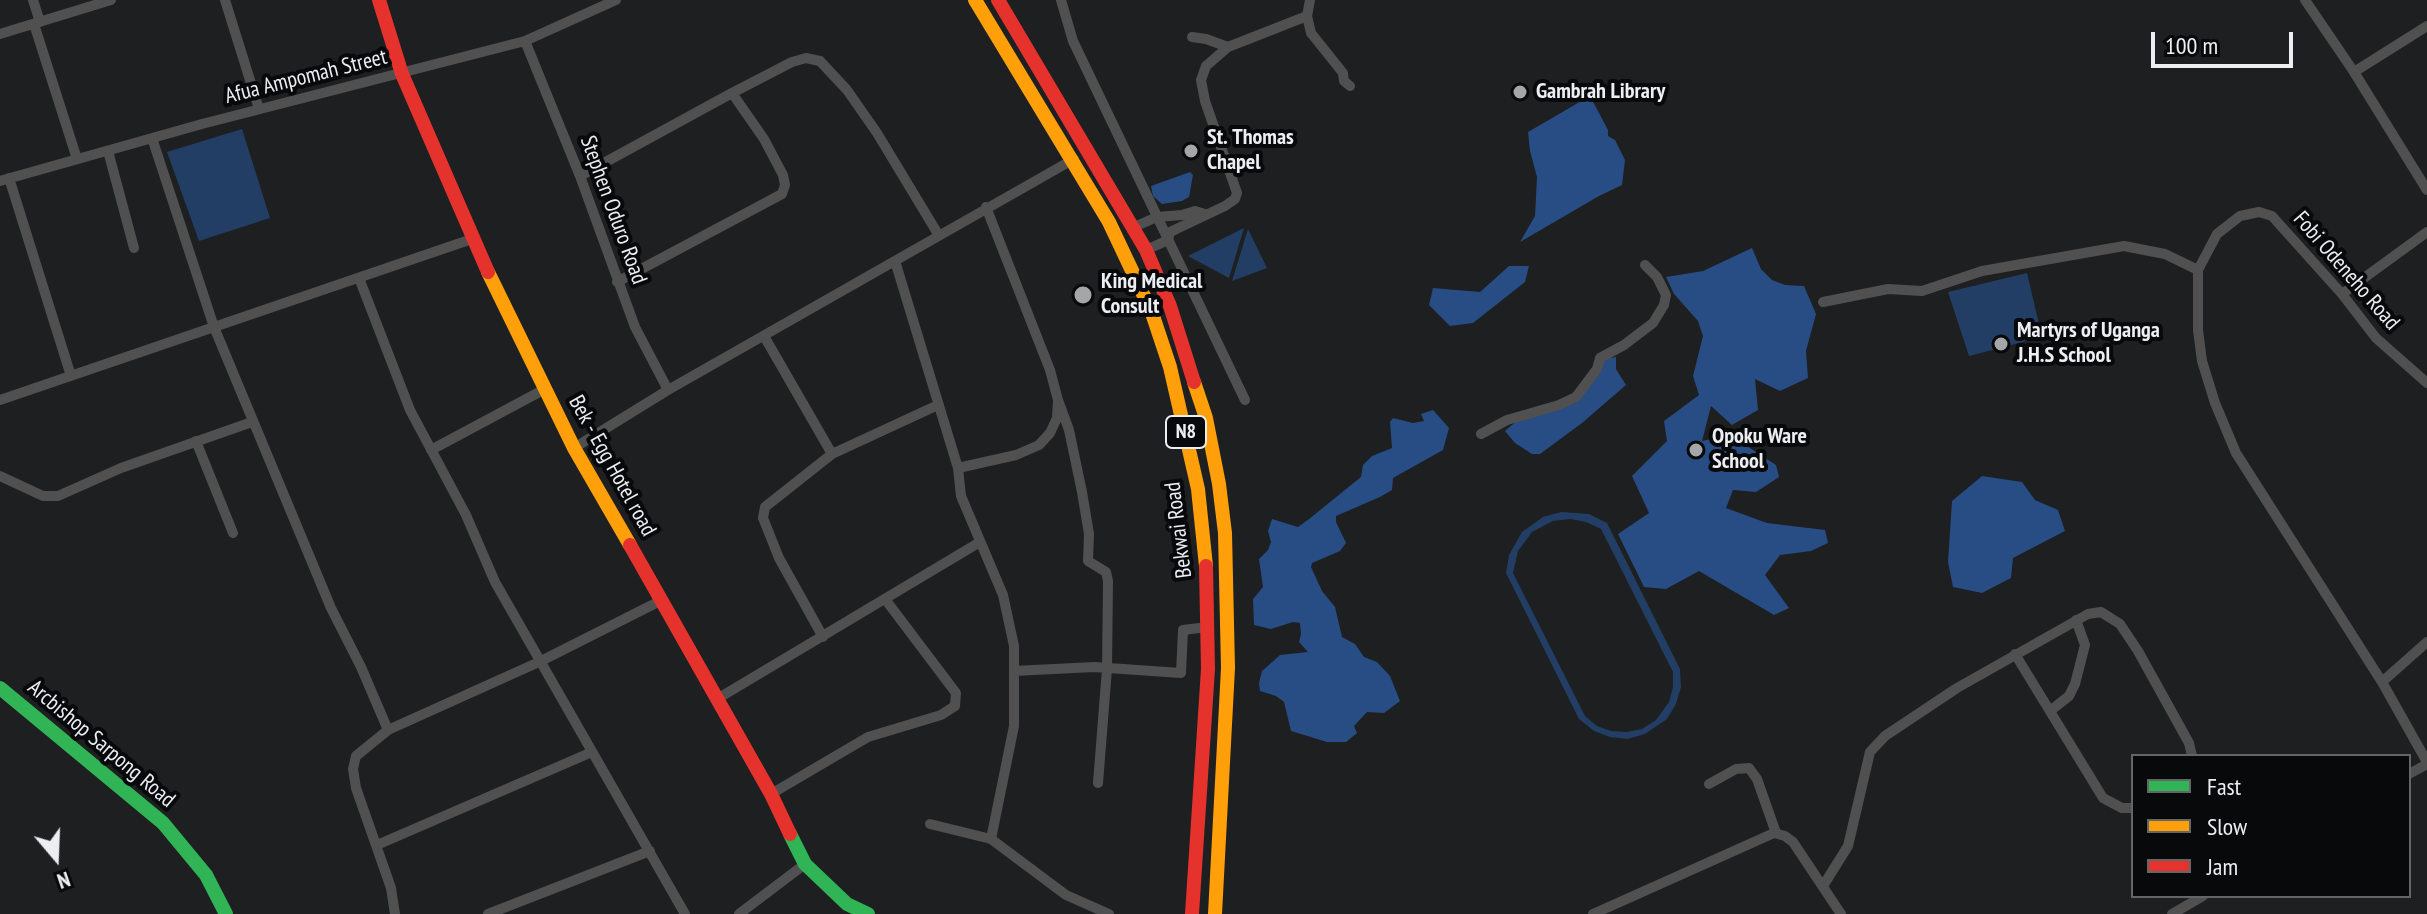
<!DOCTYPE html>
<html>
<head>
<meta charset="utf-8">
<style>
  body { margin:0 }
  #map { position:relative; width:2427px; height:914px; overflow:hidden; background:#1d1f21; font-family:"PT Sans Narrow",sans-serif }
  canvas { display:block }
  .legend { position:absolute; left:2131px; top:754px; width:280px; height:144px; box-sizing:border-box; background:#08090a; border:2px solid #646566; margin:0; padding:10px 14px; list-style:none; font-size:24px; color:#edeef1 }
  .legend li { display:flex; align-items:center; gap:16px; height:40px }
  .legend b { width:40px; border:2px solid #646566 }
  .north { position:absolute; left:16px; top:818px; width:80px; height:80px; -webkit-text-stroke:6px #08090a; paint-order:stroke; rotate:161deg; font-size:22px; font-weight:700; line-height:32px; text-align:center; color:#edeef1 }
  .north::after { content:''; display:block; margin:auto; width:28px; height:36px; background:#edeef1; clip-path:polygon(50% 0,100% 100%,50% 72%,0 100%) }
  .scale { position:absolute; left:2151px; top:32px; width:142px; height:36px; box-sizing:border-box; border:4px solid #edeef1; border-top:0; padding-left:10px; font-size:24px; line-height:28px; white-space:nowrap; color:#edeef1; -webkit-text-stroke:6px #08090a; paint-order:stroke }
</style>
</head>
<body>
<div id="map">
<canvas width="2427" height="914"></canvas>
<ul class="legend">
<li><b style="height:10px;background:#30b455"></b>Fast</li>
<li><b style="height:10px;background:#ff9f0a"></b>Slow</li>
<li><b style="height:10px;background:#e5322d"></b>Jam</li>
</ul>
<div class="north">N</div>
<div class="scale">100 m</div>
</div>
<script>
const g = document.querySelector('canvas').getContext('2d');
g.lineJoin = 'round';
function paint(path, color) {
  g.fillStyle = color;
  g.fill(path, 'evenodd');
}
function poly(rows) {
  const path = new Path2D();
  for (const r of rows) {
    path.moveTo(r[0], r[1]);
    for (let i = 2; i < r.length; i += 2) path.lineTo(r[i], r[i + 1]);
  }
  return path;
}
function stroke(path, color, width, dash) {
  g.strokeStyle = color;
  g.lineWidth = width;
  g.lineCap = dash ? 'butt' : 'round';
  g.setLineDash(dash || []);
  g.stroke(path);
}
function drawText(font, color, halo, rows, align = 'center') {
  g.font = font + ' "PT Sans Narrow",sans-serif';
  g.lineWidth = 8;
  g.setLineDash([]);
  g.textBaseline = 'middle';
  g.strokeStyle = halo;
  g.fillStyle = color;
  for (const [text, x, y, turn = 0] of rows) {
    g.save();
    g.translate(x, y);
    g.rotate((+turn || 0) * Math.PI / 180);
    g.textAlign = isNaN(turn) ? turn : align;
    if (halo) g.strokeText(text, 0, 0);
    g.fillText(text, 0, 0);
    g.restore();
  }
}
paint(poly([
  [242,129,270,218,199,241,167,152],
  [1244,228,1229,278,1188,256],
  [1248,229,1267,268,1232,281],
  [2027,273,2042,337,1969,356,1948,292],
  [1561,512,1589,514,1607,523,1680,669,1681,687,1676,704,1667,719,1645,734,1628,739,1610,737,1594,731,1579,719,1506,573,1509,555,1522,532,1543,517],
  [1570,519,1586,522,1601,529,1673,672,1673,687,1669,702,1656,720,1642,729,1627,732,1611,731,1597,726,1585,716,1513,573,1518,551,1532,532,1553,521]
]), '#233e64');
paint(poly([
  [1590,96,1608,130,1608,136,1615,140,1625,160,1622,185,1599,196,1520,242,1535,216,1537,177,1530,151,1528,132],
  [1190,172,1193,175,1189,197,1182,201,1162,204,1153,196,1151,186],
  [1752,248,1761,269,1772,280,1785,285,1804,286,1816,314,1806,351,1808,378,1780,391,1755,379,1758,410,1732,425,1711,406,1702,441,1730,435,1776,465,1779,477,1756,492,1733,490,1726,508,1767,523,1825,530,1828,543,1811,551,1780,555,1765,575,1789,608,1774,615,1699,571,1666,589,1644,587,1618,534,1649,513,1632,476,1667,441,1664,421,1699,395,1693,376,1703,336,1698,321,1674,294,1666,277,1703,271],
  [1509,266,1529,266,1525,282,1473,323,1450,326,1429,305,1433,288,1480,292],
  [1616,357,1616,369,1626,385,1582,423,1540,454,1532,454,1515,443,1505,431,1520,418,1575,403,1604,359],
  [1433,410,1449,428,1443,450,1393,478,1392,490,1380,497,1336,516,1336,522,1346,543,1340,551,1312,563,1311,567,1322,591,1335,607,1342,637,1355,644,1364,657,1377,662,1390,676,1400,701,1384,713,1367,712,1354,726,1357,733,1346,742,1327,742,1291,731,1284,702,1276,696,1260,691,1259,683,1262,671,1280,655,1308,652,1299,642,1301,634,1300,623,1293,622,1271,629,1254,625,1253,599,1263,587,1259,559,1268,550,1271,542,1268,531,1272,519,1298,527,1309,519,1361,477,1363,465,1372,456,1392,448,1390,422,1393,418,1413,423,1424,421,1421,414],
  [1982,476,2022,482,2035,500,2058,510,2065,531,2013,558,2011,578,1982,593,1953,587,1948,562,1952,501]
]), '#274d84');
stroke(poly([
  [33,0,40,22],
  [225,0,259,109],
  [1061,0,1073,41,1245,400],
  [2305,0,2354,72,2427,190],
  [1307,16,1311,33,1343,73,1344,81,1350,86],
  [34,24,77,159],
  [0,34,111,0],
  [1192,37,1206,39,1228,47],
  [525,41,580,176,635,327,668,390],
  [2354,72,2427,26],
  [152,138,214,327,331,608,361,667,388,730],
  [108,151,134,248],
  [580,176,732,93,792,62,806,58,820,61,847,90,877,133,938,234],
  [9,178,71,376],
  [0,181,202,124,525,41,616,0],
  [1134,227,1157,217,1182,215,1195,211,1205,214],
  [1146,250,1168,240,1170,232,1225,206,1235,199,1237,193,1205,101,1201,80,1206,66,1228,47,1307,16,1310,0],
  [895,261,958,468,961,496,1003,595,1014,646,1014,671,1094,667,1181,673,1183,630,1208,627],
  [359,278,410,410,466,515,495,582,685,914],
  [617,282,782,194,785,185,783,175,764,139,732,93],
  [2342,294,2427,232],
  [1823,302,1888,289,1922,291,1982,271,2124,246,2165,254,2198,270],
  [764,336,832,454],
  [2427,383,2376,338,2342,294,2272,216,2259,212,2240,216,2217,234,2198,270,2198,330,2202,361,2215,403,2236,453,2382,682,2427,762],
  [0,400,472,239],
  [1058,400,1069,430,1082,492,1089,534,1088,561,1106,572,1108,581,1107,669,1098,783],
  [1481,434,1507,420,1559,405,1576,397,1597,369,1600,358,1624,345,1653,323,1664,305,1666,295,1657,277,1645,265],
  [196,441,233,533],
  [574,448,668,390,1074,159],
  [431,450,545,389],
  [958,468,1016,455,1039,445,1050,433,1057,418,1058,400,1050,370,986,207],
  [0,476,43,496,58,496,121,468,252,422],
  [823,637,779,558,763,518,765,507,832,454,938,405],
  [2015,654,2103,798,2122,808,2133,808],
  [2382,682,2427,642],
  [717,699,980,542],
  [2050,711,2069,696,2075,684,2085,645,2076,620],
  [2409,774,2427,764],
  [1709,784,1736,769,1749,768,1757,779,1776,833],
  [771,794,868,737,941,715,955,706,956,693,885,599],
  [930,824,991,839,1066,895,1109,914],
  [991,839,1014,726,1014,671],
  [377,845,592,752],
  [1823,886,1848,846,1870,752,1885,736,1957,688,2088,614,2101,612,2120,624,2138,651,2189,743,2192,756],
  [395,914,391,888,356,788,353,769,356,756,388,730,539,662,662,600],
  [488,914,650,851],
  [739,914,805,864],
  [1593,914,1774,833,1785,836,1793,842,1841,914],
  [2172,914,2203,896]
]), '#505051', 10);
stroke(poly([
  [0,688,163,823,206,875,226,914],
  [790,834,805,864,847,904,868,914]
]), '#30b455', 14);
stroke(poly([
  [975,0,1109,222,1152,313,1170,367,1198,489,1206,566],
  [488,272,574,448,630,545],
  [1194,382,1206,418,1219,484,1225,533,1228,668,1215,914]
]), '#ff9f0a', 14);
stroke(poly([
  [379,0,402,74,488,272],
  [998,0,1146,250,1170,306,1194,382],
  [630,545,771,794,790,834],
  [1192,914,1208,669,1206,566]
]), '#e5322d', 14);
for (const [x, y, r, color] of [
  [1520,92,8,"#a4a6a8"],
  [1191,151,8,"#a4a6a8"],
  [1083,295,10,"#a4a6a8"],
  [2001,344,8,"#a4a6a8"],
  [1696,450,8,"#a4a6a8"]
]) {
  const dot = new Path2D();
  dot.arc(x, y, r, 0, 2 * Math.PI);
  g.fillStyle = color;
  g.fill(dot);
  stroke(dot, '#08090a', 3);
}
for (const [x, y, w] of [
  [1186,432,40]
]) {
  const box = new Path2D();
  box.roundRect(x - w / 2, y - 16, w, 32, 6);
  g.fillStyle = '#08090a';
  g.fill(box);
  stroke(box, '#edeef1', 2);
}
drawText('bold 20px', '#edeef1', null, [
  ["N8",1186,432]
]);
drawText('22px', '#edeef1', '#08090a', [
  ["Afua Ampomah Street",306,77,-14],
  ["Stephen Oduro Road",613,210,70],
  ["Fobi Odeneho Road",2346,271,49],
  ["Bek - Egg Hotel road",612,466,61],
  ["Bekwai Road",1179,530,-97],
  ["Arcbishop Sarpong Road",101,744,40]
]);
drawText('bold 22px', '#edeef1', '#08090a', [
  ["Gambrah Library",1536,92],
  ["St. Thomas",1207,138],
  ["Chapel",1207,163],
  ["King Medical",1101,282],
  ["Consult",1101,307],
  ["Martyrs of Uganga",2017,331],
  ["J.H.S School",2017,356],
  ["Opoku Ware",1712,437],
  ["School",1712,462]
], 'left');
</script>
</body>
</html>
